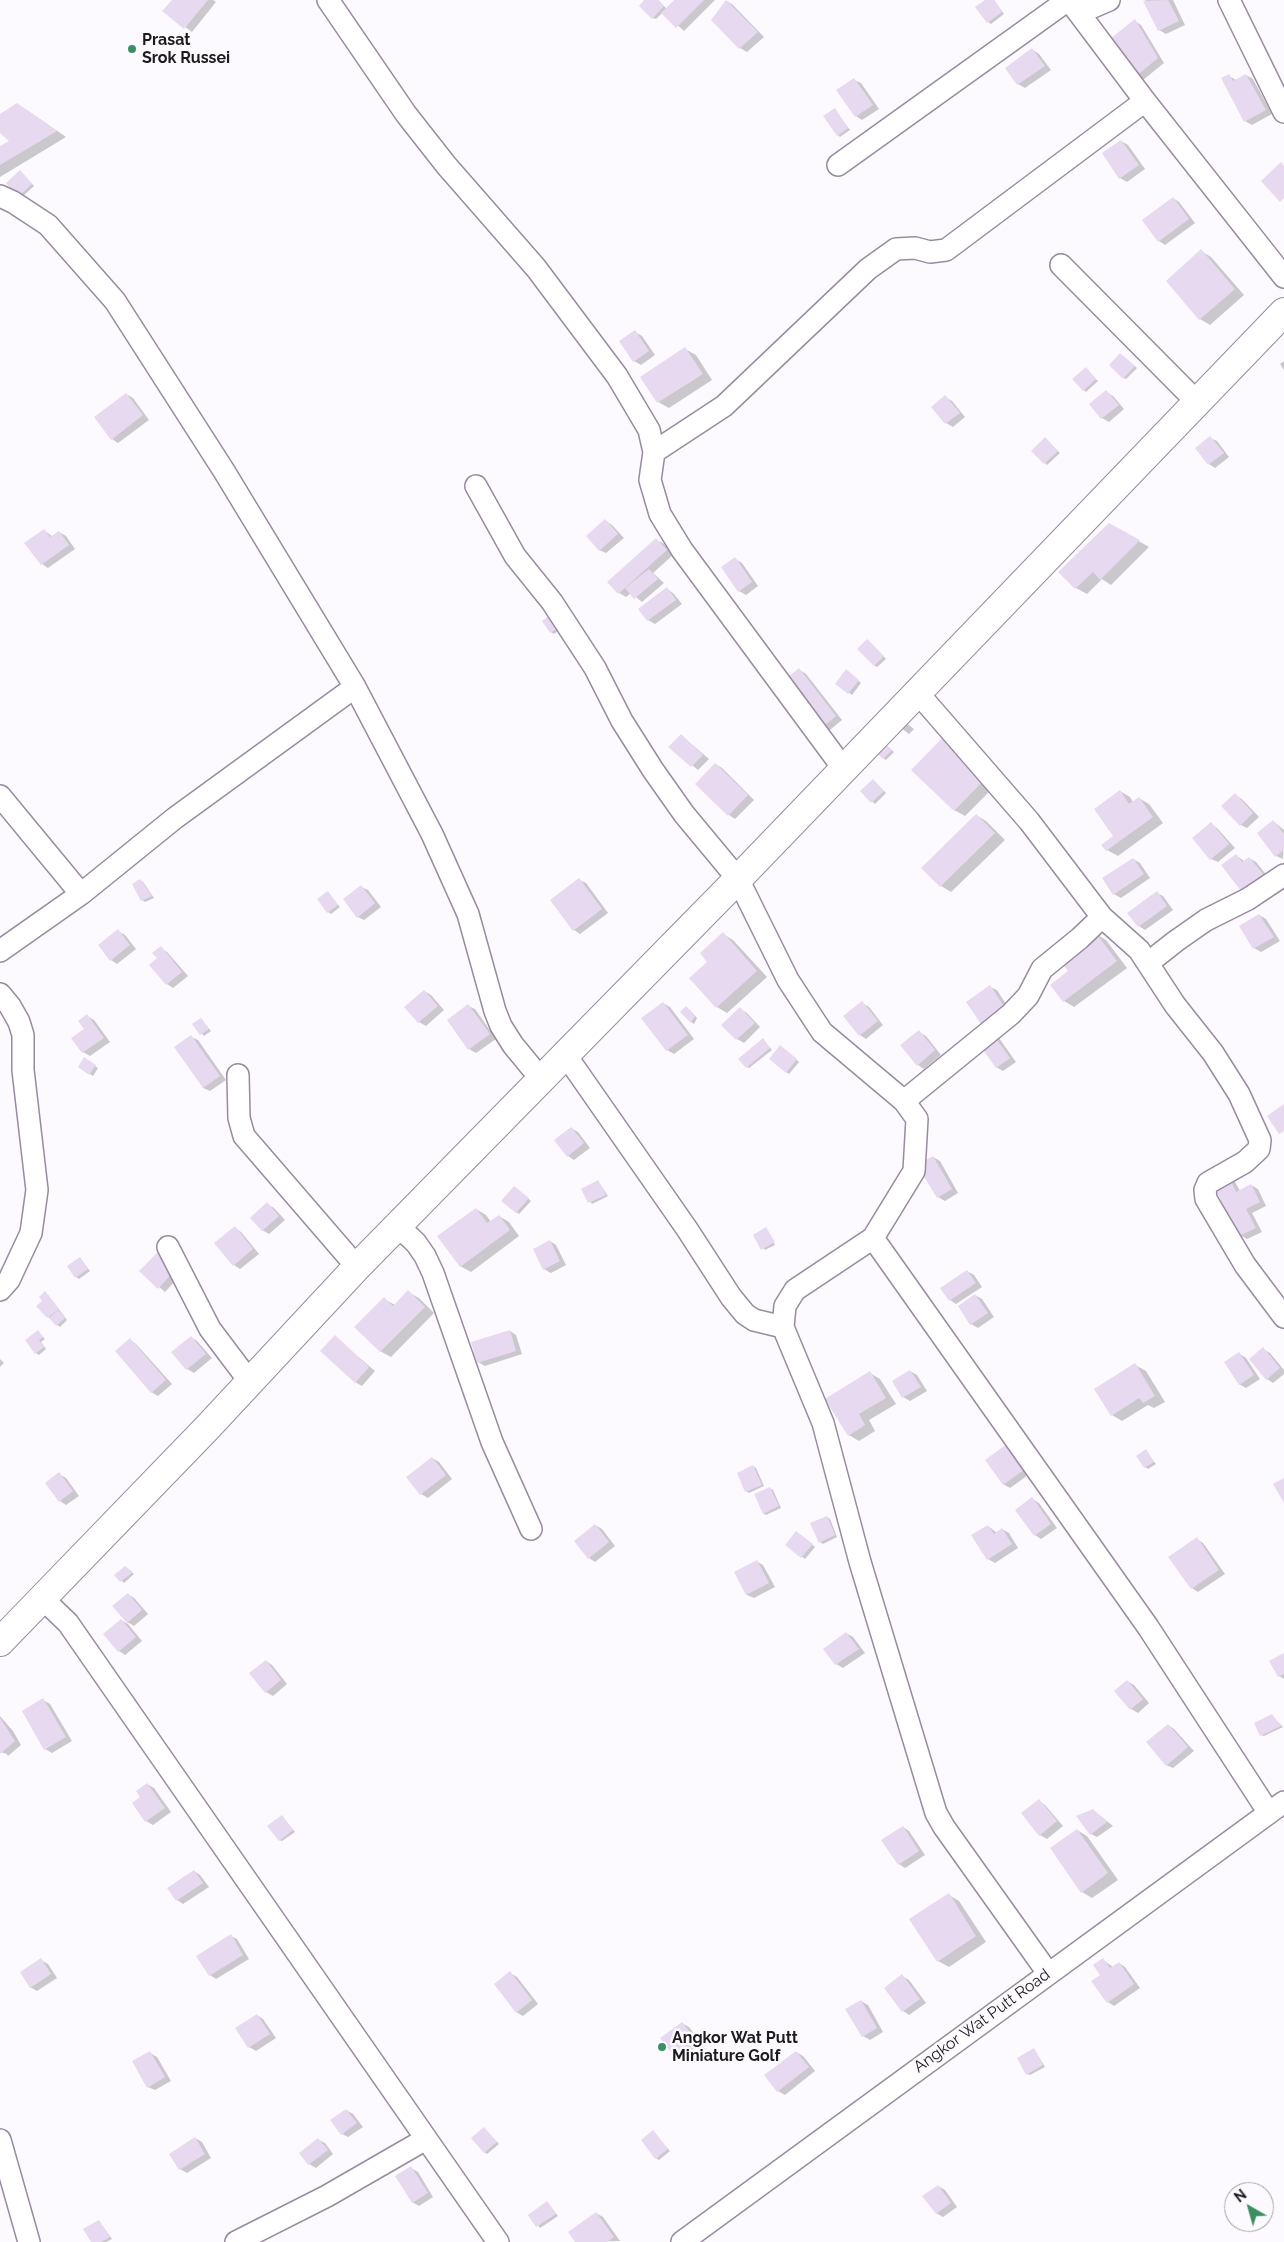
<!DOCTYPE html>
<html>
<head>
<meta charset="utf-8">
<style>
  body { margin:0 }
  #map { position:relative; width:1284px; height:2242px; overflow:hidden; background:#fdfaff; font-family:Raleway,sans-serif }
  canvas { display:block }
  .north { position:absolute; left:1224px; top:2182px; width:50px; height:50px; box-sizing:border-box; background:#fdfaff; border:1px solid #a4a0a7; border-radius:50%; rotate:322deg; font-size:14px; font-weight:700; line-height:20px; text-align:center; color:#1f1a22 }
  .north::after { content:''; display:block; margin:auto; width:18px; height:22px; background:#3b9063; clip-path:polygon(50% 0,100% 100%,50% 72%,0 100%) }
</style>
</head>
<body>
<div id="map">
<canvas width="1284" height="2242"></canvas>
<div class="north">N</div>
</div>
<script>
const g = document.querySelector('canvas').getContext('2d');
g.lineJoin = 'round';
function paint(path, color) {
  g.fillStyle = color;
  g.fill(path, 'evenodd');
}
function poly(rows) {
  const path = new Path2D();
  for (const r of rows) {
    path.moveTo(r[0], r[1]);
    for (let i = 2; i < r.length; i += 2) path.lineTo(r[i], r[i + 1]);
  }
  return path;
}
function stroke(path, color, width, dash) {
  g.strokeStyle = color;
  g.lineWidth = width;
  g.lineCap = dash ? 'butt' : 'round';
  g.setLineDash(dash || []);
  g.stroke(path);
}
function drawText(font, color, halo, rows, align = 'center') {
  g.font = font + ' Raleway,sans-serif';
  g.lineWidth = 5;
  g.setLineDash([]);
  g.textBaseline = 'middle';
  g.strokeStyle = halo;
  g.fillStyle = color;
  for (const [text, x, y, turn = 0] of rows) {
    g.save();
    g.translate(x, y);
    g.rotate((+turn || 0) * Math.PI / 180);
    g.textAlign = isNaN(turn) ? turn : align;
    if (halo) g.strokeText(text, 0, 0);
    g.fillText(text, 0, 0);
    g.restore();
  }
}
paint(poly([
  [173,0,213,0,216,2,192,32,164,11],
  [646,0,658,0,667,9,676,0,715,0,684,31,663,12,656,19,653,18],
  [987,0,994,0,1004,14,991,24,988,22],
  [1147,0,1173,0,1185,25,1166,34,1159,30,1144,1],
  [727,1,733,5,764,37,747,52,740,48],
  [1135,21,1141,25,1164,63,1143,80,1136,76],
  [1033,50,1039,54,1051,70,1025,88,1018,84,1006,68],
  [1246,75,1253,79,1272,114,1252,125,1245,121,1229,76,1236,80],
  [854,80,861,83,879,109,862,120,856,116],
  [27,110,66,137,0,177,0,147,11,141,0,131,0,115],
  [835,110,850,130,840,137,838,135],
  [1121,141,1128,145,1145,169,1127,182,1120,178],
  [23,174,34,186,22,197,19,196],
  [1173,198,1179,202,1195,223,1165,245,1159,241],
  [1201,251,1211,257,1244,295,1210,325,1200,319],
  [635,332,642,336,655,355,641,365,634,361],
  [685,349,696,355,712,380,669,408,658,402,642,377],
  [1123,356,1137,368,1126,379,1124,378],
  [1284,361,1284,370,1280,364],
  [1086,369,1098,381,1086,392,1084,390],
  [1106,392,1113,396,1124,409,1109,422,1102,418,1091,405],
  [126,394,133,398,149,420,118,443,112,439],
  [945,397,952,401,965,417,953,427,946,423,933,407],
  [1210,438,1217,441,1229,457,1215,468,1209,464],
  [1048,441,1060,453,1047,465,1045,463],
  [606,521,612,525,624,538,606,553,599,550],
  [1109,524,1149,547,1111,585,1102,579,1087,594,1076,588,1060,572],
  [44,530,53,537,59,532,66,536,75,549,48,568,42,564,26,543],
  [656,540,663,543,673,555,653,573,664,583,642,602,631,593,626,597,619,593],
  [735,559,742,563,758,586,746,595,739,591],
  [667,589,673,593,682,604,655,624,648,620],
  [557,615,565,626,554,634,551,632],
  [868,640,886,659,877,667,874,665],
  [800,670,806,674,842,720,830,730,823,726],
  [849,673,861,683,852,695,837,683],
  [905,722,914,729,909,734,900,727],
  [681,735,709,759,698,770,670,747],
  [886,745,894,752,886,760,883,758],
  [715,764,722,768,754,800,735,819,729,815],
  [913,770,998,783,965,816,954,810],
  [876,783,886,793,875,804,862,791],
  [1120,791,1130,797,1133,802,1139,798,1149,804,1163,823,1118,856,1107,850,1103,845,1115,836],
  [1235,795,1242,799,1259,817,1247,828,1241,825],
  [976,815,986,821,1005,840,951,892,941,886,922,868],
  [1274,822,1284,830,1283,859,1276,856],
  [1211,824,1217,828,1235,848,1218,862,1211,859],
  [1236,855,1245,862,1249,858,1256,862,1269,878,1248,894,1241,890],
  [1133,859,1140,863,1150,878,1121,898,1114,894],
  [140,880,143,882,154,898,145,902,142,900],
  [579,880,586,883,608,913,580,934,574,930],
  [361,887,368,890,381,907,364,920,358,917],
  [328,893,340,907,331,914,328,912],
  [1157,893,1163,896,1173,910,1145,930,1139,926],
  [1259,915,1266,919,1280,941,1261,952,1254,948],
  [118,931,125,935,136,949,117,964,111,960],
  [723,934,733,940,767,977,727,1013,717,1007,709,962],
  [1096,934,1106,940,1127,968,1074,1007,1064,1001,1070,972],
  [161,948,167,952,188,976,173,988,167,984,158,958],
  [990,987,997,990,1011,1012,989,1027,982,1023],
  [424,991,431,995,444,1010,426,1026,419,1022],
  [663,1003,670,1007,694,1039,674,1054,667,1050,643,1018],
  [862,1003,869,1007,883,1025,866,1039,860,1035],
  [468,1006,475,1009,496,1039,476,1053,469,1049],
  [689,1009,697,1018,694,1024,691,1022],
  [740,1009,747,1013,760,1027,744,1043,737,1039],
  [87,1016,94,1020,110,1042,90,1056,83,1052],
  [201,1019,211,1031,204,1036,194,1024],
  [919,1032,926,1036,941,1055,924,1069,918,1065],
  [992,1034,999,1038,1016,1062,1003,1071,996,1067],
  [191,1037,198,1040,226,1080,210,1091,203,1088],
  [763,1040,772,1050,749,1068,747,1067],
  [783,1049,799,1062,789,1074,786,1072],
  [85,1059,98,1068,93,1076,79,1067],
  [571,1128,578,1132,590,1148,574,1160,568,1156],
  [933,1157,940,1161,958,1193,945,1201,938,1197,919,1165],
  [1228,1178,1235,1182,1240,1191,1251,1185,1258,1189,1266,1206,1252,1213,1262,1232,1247,1239,1240,1235],
  [598,1181,608,1196,592,1204,583,1189],
  [517,1189,531,1201,519,1214,516,1212],
  [267,1204,274,1208,285,1220,269,1234,262,1230],
  [476,1209,486,1215,491,1222,499,1216,509,1222,519,1236,471,1272,460,1266],
  [235,1228,241,1232,259,1254,240,1269,234,1265],
  [766,1229,775,1245,765,1250,754,1235],
  [550,1241,556,1245,566,1265,551,1273,544,1269],
  [80,1258,90,1271,79,1279,76,1277],
  [141,1271,182,1274,165,1292],
  [967,1271,974,1275,982,1287,956,1304,950,1300],
  [408,1292,419,1298,434,1313,391,1357,380,1351,384,1299,395,1305],
  [48,1295,67,1320,60,1327,48,1317,38,1306],
  [975,1295,982,1299,994,1317,978,1328,971,1324,959,1306],
  [510,1331,516,1335,522,1354,485,1366,478,1362],
  [38,1332,45,1339,41,1342,46,1349,39,1355,36,1353],
  [191,1337,197,1341,212,1358,194,1373,187,1369,172,1352],
  [335,1337,375,1371,362,1386,355,1382],
  [130,1340,136,1344,172,1384,158,1396,151,1392],
  [1263,1349,1270,1353,1284,1370,1284,1374,1273,1383,1267,1379],
  [1240,1354,1246,1358,1260,1379,1246,1388,1239,1384],
  [0,1359,4,1363,0,1367],
  [1135,1365,1146,1371,1165,1402,1154,1408,1148,1405,1122,1421,1112,1415],
  [910,1371,917,1375,927,1391,910,1401,903,1397],
  [870,1373,880,1379,896,1404,869,1420,875,1431,859,1441,849,1435],
  [1007,1445,1031,1473,1010,1488,1003,1484],
  [1146,1451,1156,1464,1148,1469,1145,1467],
  [432,1458,439,1462,452,1479,428,1498,421,1494,408,1477],
  [753,1466,756,1468,764,1486,749,1493,746,1491],
  [59,1474,66,1478,79,1496,66,1505,60,1501],
  [770,1488,773,1490,781,1508,766,1515,763,1513],
  [1032,1499,1039,1503,1057,1528,1041,1539,1035,1535],
  [827,1517,830,1519,837,1537,823,1544,820,1542],
  [595,1525,602,1529,615,1546,595,1562,589,1558],
  [988,1526,997,1533,1002,1529,1009,1533,1018,1548,995,1563,988,1559],
  [799,1534,815,1547,805,1559,786,1545],
  [1197,1539,1203,1543,1225,1574,1198,1592,1192,1588],
  [756,1561,763,1565,775,1587,754,1598,747,1595,736,1572],
  [128,1569,134,1574,124,1583,116,1575],
  [128,1594,134,1598,148,1614,134,1626,127,1622],
  [121,1620,128,1624,142,1641,125,1655,119,1651],
  [846,1633,853,1637,865,1653,843,1668,836,1664,825,1649],
  [1284,1655,1284,1679,1279,1676],
  [266,1661,272,1665,287,1684,273,1696,266,1692],
  [1127,1681,1134,1685,1149,1703,1138,1713,1131,1709],
  [43,1700,50,1704,72,1741,52,1753,45,1749],
  [0,1716,13,1731,21,1745,8,1756,7,1754,0,1752],
  [1272,1716,1283,1727,1264,1736,1261,1735],
  [1168,1725,1174,1729,1194,1751,1173,1768,1166,1765],
  [147,1784,154,1788,171,1812,153,1825,146,1821,134,1803,142,1797],
  [1039,1801,1045,1805,1063,1826,1047,1839,1040,1835],
  [1093,1810,1113,1826,1097,1837,1091,1834],
  [282,1816,295,1832,282,1841,279,1840],
  [903,1827,909,1831,925,1855,905,1868,899,1864],
  [1077,1830,1087,1836,1118,1880,1092,1898,1082,1892],
  [194,1871,200,1875,209,1887,183,1904,177,1900],
  [949,1895,959,1901,986,1942,949,1967,938,1961],
  [231,1936,237,1939,249,1959,216,1979,210,1975],
  [41,1960,48,1964,57,1978,37,1991,30,1987],
  [1103,1960,1113,1967,1119,1963,1125,1967,1140,1988,1114,2006,1108,2002],
  [510,1973,517,1977,538,2004,523,2016,516,2012],
  [902,1976,909,1980,926,2003,909,2015,903,2011],
  [861,2001,868,2005,883,2032,870,2040,863,2036],
  [257,2015,263,2019,276,2038,256,2051,249,2047],
  [682,2023,689,2027,701,2043,680,2058,674,2054],
  [1034,2049,1045,2067,1030,2075,1027,2074],
  [796,2052,803,2056,815,2071,785,2095,778,2091],
  [150,2053,157,2057,171,2081,155,2090,148,2087],
  [346,2110,353,2114,363,2127,348,2137,342,2134],
  [484,2128,499,2144,487,2154,484,2152],
  [653,2132,670,2151,659,2160,656,2158],
  [195,2138,202,2142,211,2158,187,2173,180,2169,171,2154],
  [319,2140,325,2143,333,2154,316,2168,309,2164],
  [411,2168,418,2172,433,2197,419,2206,412,2202],
  [938,2186,945,2190,957,2207,943,2217,936,2213],
  [548,2203,558,2216,540,2228,530,2215],
  [596,2213,603,2217,620,2241,577,2242],
  [99,2221,112,2239,106,2242,92,2242]
]), '#0003');
paint(poly([
  [172,0,208,0,184,29,162,11],
  [644,0,658,0,664,6,652,19,639,6],
  [674,0,704,0,676,28,661,13],
  [726,0,758,32,739,49,711,20],
  [985,0,994,0,1002,12,987,23,975,7],
  [1168,0,1179,21,1158,31,1143,1],
  [1135,19,1158,58,1135,77,1110,39],
  [1032,48,1045,66,1017,85,1005,68],
  [1229,74,1233,81,1246,74,1266,110,1244,122,1221,78],
  [854,78,873,105,855,117,836,90],
  [17,103,57,131,0,165,0,146,9,141,0,133,0,114],
  [835,108,848,128,837,136,823,116],
  [1121,140,1139,165,1119,179,1102,153],
  [1281,162,1284,166,1284,198,1280,202,1261,181],
  [20,170,32,184,18,197,6,183],
  [1173,197,1189,219,1158,242,1142,220],
  [1201,249,1235,289,1199,320,1166,281],
  [635,330,649,351,633,362,619,341],
  [685,347,703,374,657,403,640,377],
  [1120,353,1135,366,1123,379,1109,365],
  [1086,367,1096,379,1083,391,1072,379],
  [1106,390,1119,405,1101,419,1089,404],
  [126,393,143,415,111,440,94,417],
  [945,395,960,413,945,424,931,407],
  [1210,436,1224,453,1208,465,1195,448],
  [1045,437,1058,451,1044,464,1031,451],
  [605,519,618,534,599,551,586,536],
  [1109,523,1140,540,1100,580,1093,572,1075,589,1058,572],
  [44,529,50,537,59,531,69,545,41,565,24,543],
  [656,538,667,550,618,594,607,582],
  [735,557,752,582,738,592,721,567],
  [649,569,658,579,634,599,625,588],
  [667,587,676,600,647,621,638,609],
  [554,612,563,625,550,633,542,621],
  [867,639,884,656,874,666,857,649],
  [799,668,836,716,823,727,786,679],
  [846,669,859,680,848,694,835,684],
  [681,734,703,755,691,767,668,747],
  [945,735,988,776,954,811,911,770],
  [882,741,892,750,883,759,873,750],
  [715,763,748,795,728,816,695,784],
  [873,779,884,791,871,803,860,791],
  [1120,790,1129,804,1139,797,1153,817,1106,851,1101,845,1113,836,1094,809],
  [1235,793,1253,813,1240,826,1221,806],
  [976,814,995,833,940,887,921,868],
  [1273,820,1284,834,1284,850,1275,857,1257,833],
  [1211,822,1229,844,1210,860,1192,838],
  [1236,854,1242,862,1249,857,1263,874,1241,891,1221,865],
  [1133,858,1144,874,1113,895,1102,878],
  [579,878,602,909,573,931,550,900],
  [140,879,152,896,141,901,132,884],
  [361,885,375,903,357,918,343,899],
  [328,891,338,905,327,913,317,899],
  [1157,891,1167,906,1138,927,1127,913],
  [1259,914,1274,937,1253,949,1239,926],
  [118,929,130,945,110,961,98,945],
  [723,932,757,971,716,1008,689,978,707,962,700,953],
  [1095,932,1117,961,1063,1002,1050,985,1068,971,1059,959],
  [161,946,182,972,166,985,149,965,157,958,152,953],
  [990,985,1005,1008,981,1024,966,1002],
  [424,990,438,1006,418,1023,404,1007],
  [862,1001,878,1021,859,1036,843,1016],
  [663,1002,688,1035,666,1051,641,1018],
  [468,1004,490,1034,468,1050,447,1020],
  [686,1006,695,1016,691,1023,680,1012],
  [740,1007,755,1023,736,1040,721,1025],
  [87,1014,104,1038,82,1053,71,1038,84,1029,78,1021],
  [201,1018,209,1029,200,1035,192,1024],
  [919,1030,935,1050,917,1066,900,1045],
  [992,1033,1010,1058,996,1068,981,1047],
  [191,1035,220,1076,203,1088,174,1047],
  [763,1038,770,1048,746,1068,738,1059],
  [780,1045,797,1059,786,1073,769,1059],
  [84,1057,96,1065,89,1075,78,1067],
  [1284,1104,1284,1131,1279,1134,1267,1116],
  [571,1127,584,1143,567,1157,554,1140],
  [933,1156,952,1189,937,1198,917,1165],
  [1229,1177,1236,1192,1251,1184,1260,1202,1246,1209,1256,1228,1239,1236,1213,1185],
  [598,1180,606,1195,588,1203,581,1189],
  [514,1186,529,1198,516,1213,501,1201],
  [267,1202,279,1216,262,1231,250,1218],
  [476,1208,487,1223,499,1215,510,1230,460,1267,437,1236],
  [235,1226,253,1249,233,1266,214,1243],
  [766,1227,775,1242,761,1250,753,1235],
  [550,1240,560,1261,543,1270,533,1249],
  [158,1252,176,1269,158,1289,139,1271],
  [80,1257,88,1269,75,1278,67,1266],
  [967,1270,976,1283,949,1301,940,1288],
  [408,1290,425,1307,380,1352,354,1327,384,1297,393,1306],
  [45,1291,59,1309,47,1318,36,1306,42,1301,39,1297],
  [975,1294,988,1313,970,1325,958,1306],
  [58,1310,65,1318,56,1326,49,1318],
  [38,1330,43,1337,39,1340,44,1347,35,1354,25,1340],
  [510,1330,516,1351,477,1363,471,1342],
  [335,1335,369,1367,355,1383,320,1351],
  [191,1336,206,1354,186,1370,171,1352],
  [130,1338,166,1380,151,1393,115,1351],
  [1263,1347,1280,1368,1266,1380,1249,1359],
  [1239,1352,1254,1375,1239,1385,1224,1362],
  [1135,1363,1155,1396,1143,1403,1139,1398,1111,1416,1094,1389],
  [910,1370,921,1387,902,1398,892,1381],
  [870,1371,886,1398,859,1414,865,1425,848,1436,825,1399],
  [1007,1444,1025,1469,1003,1485,985,1460],
  [1146,1449,1154,1462,1144,1468,1136,1456],
  [432,1457,446,1475,420,1495,406,1477],
  [753,1465,762,1485,745,1492,737,1473],
  [59,1472,73,1491,59,1502,45,1483],
  [1284,1478,1284,1503,1273,1484],
  [770,1487,779,1506,763,1514,754,1494],
  [1032,1497,1051,1524,1034,1536,1015,1510],
  [827,1516,835,1535,819,1543,810,1523],
  [595,1524,609,1542,588,1559,574,1541],
  [988,1525,994,1534,1002,1528,1012,1544,987,1560,971,1535],
  [796,1531,813,1544,801,1558,785,1545],
  [1197,1537,1219,1570,1191,1589,1168,1557],
  [757,1560,769,1583,746,1595,734,1572],
  [125,1566,133,1572,120,1582,114,1575],
  [128,1593,142,1610,127,1623,112,1606],
  [121,1619,136,1637,118,1652,103,1634],
  [846,1632,859,1649,835,1665,823,1649],
  [1284,1653,1284,1674,1278,1677,1269,1661],
  [266,1660,281,1680,265,1693,249,1673],
  [1127,1680,1143,1699,1130,1710,1114,1691],
  [43,1698,66,1737,44,1750,22,1711],
  [1272,1714,1281,1726,1260,1736,1254,1723],
  [0,1718,15,1741,0,1754],
  [1168,1724,1188,1747,1166,1766,1146,1742],
  [147,1783,165,1808,145,1822,132,1803,140,1797,136,1791],
  [1039,1799,1057,1821,1039,1836,1021,1813],
  [1093,1809,1107,1822,1090,1835,1076,1816],
  [282,1815,293,1830,279,1841,267,1826],
  [903,1826,919,1851,898,1865,881,1840],
  [1077,1829,1108,1873,1081,1893,1050,1848],
  [194,1870,203,1883,176,1901,167,1888],
  [949,1893,976,1936,937,1962,909,1919],
  [231,1934,243,1955,209,1976,196,1956],
  [41,1958,51,1974,30,1988,20,1972],
  [1103,1958,1110,1968,1119,1962,1134,1984,1107,2003,1091,1981,1100,1975,1093,1965],
  [510,1971,532,2000,516,2013,494,1984],
  [902,1974,920,1999,902,2012,884,1988],
  [861,2000,877,2028,862,2037,845,2009],
  [257,2014,270,2034,248,2048,235,2028],
  [682,2022,695,2039,673,2055,660,2038],
  [1034,2048,1043,2065,1026,2075,1017,2058],
  [150,2051,165,2077,147,2088,132,2061],
  [796,2051,809,2067,777,2092,764,2075],
  [346,2109,357,2123,341,2135,330,2120],
  [484,2127,497,2142,484,2153,471,2138],
  [653,2130,668,2149,655,2159,641,2140],
  [195,2137,205,2154,179,2170,169,2154],
  [318,2138,328,2150,308,2165,299,2153],
  [411,2166,428,2193,412,2203,395,2176],
  [938,2185,951,2203,936,2214,922,2196],
  [547,2201,556,2214,536,2227,528,2215],
  [596,2212,614,2237,607,2242,575,2242,568,2232],
  [99,2220,110,2237,101,2242,91,2242,83,2229]
]), '#e7d9ef');
const street = poly([
  [328,0,406,114,446,165,536,268,617,376,649,430,654,452,650,480,660,514,682,550,843,768],
  [1069,0,1145,101,1284,277],
  [1229,0,1284,112],
  [1079,13,1109,0],
  [838,165,1068,0],
  [0,196,13,202,48,225,115,301,224,471,355,687,432,834,468,914,495,1011,501,1026,513,1045,541,1079],
  [1061,265,1197,402],
  [654,452,724,406,868,269,896,249,915,248,930,252,946,250,1145,101],
  [476,486,515,556,552,602,595,668,622,721,653,770,684,814,738,879,788,980,822,1032,904,1101,917,1119,914,1171,873,1238,1148,1627,1269,1813],
  [917,692,1029,821,1102,917,1139,950,1175,1005,1213,1053,1239,1094,1260,1140,1259,1149,1245,1162,1208,1183,1205,1190,1206,1199,1245,1265,1284,1317],
  [0,796,81,894],
  [0,951,81,894,175,818,355,687],
  [1148,963,1176,941,1206,920,1248,899,1284,875],
  [0,994,10,1006,19,1022,23,1035,23,1070,37,1190,31,1233,9,1280,0,1290],
  [565,1054,687,1229,731,1297,745,1314,754,1320,783,1327],
  [238,1075,239,1118,244,1136,357,1267],
  [904,1101,1011,1014,1028,996,1042,969,1080,938,1102,917],
  [398,1226,416,1243,425,1256,433,1273,492,1442,531,1529],
  [873,1238,795,1290,785,1306,783,1327,823,1423,860,1562,936,1813,944,1827,1048,1973],
  [168,1247,210,1329,250,1382],
  [42,1598,68,1623,498,2242],
  [0,2140,29,2242],
  [236,2242,327,2196,426,2139],
  [682,2242,1284,1802]
]);
const secondary = poly([
  [0,1642,207,1428,357,1267,738,879,1284,312]
]);
stroke(street, '#988ba0', 24);
stroke(secondary, '#988ba0', 30);
stroke(street, '#fff', 21);
stroke(secondary, '#fff', 28);
for (const [x, y, r, color] of [
  [132,49,5,"#3b9063"],
  [662,2047,5,"#3b9063"]
]) {
  const dot = new Path2D();
  dot.arc(x, y, r, 0, 2 * Math.PI);
  g.fillStyle = color;
  g.fill(dot);
  stroke(dot, '#fdfaff', 2);
}
drawText('bold 16px', '#1f1a22', '#fdfaff', [
  ["Prasat",142,40],
  ["Srok Russei",142,58],
  ["Angkor Wat Putt",672,2038],
  ["Miniature Golf",672,2056]
], 'left');
drawText('16px', '#1f1a22', '#fdfaff', [
  ["Angkor Wat Putt Road",982,2021,-36]
]);
</script>
</body>
</html>
